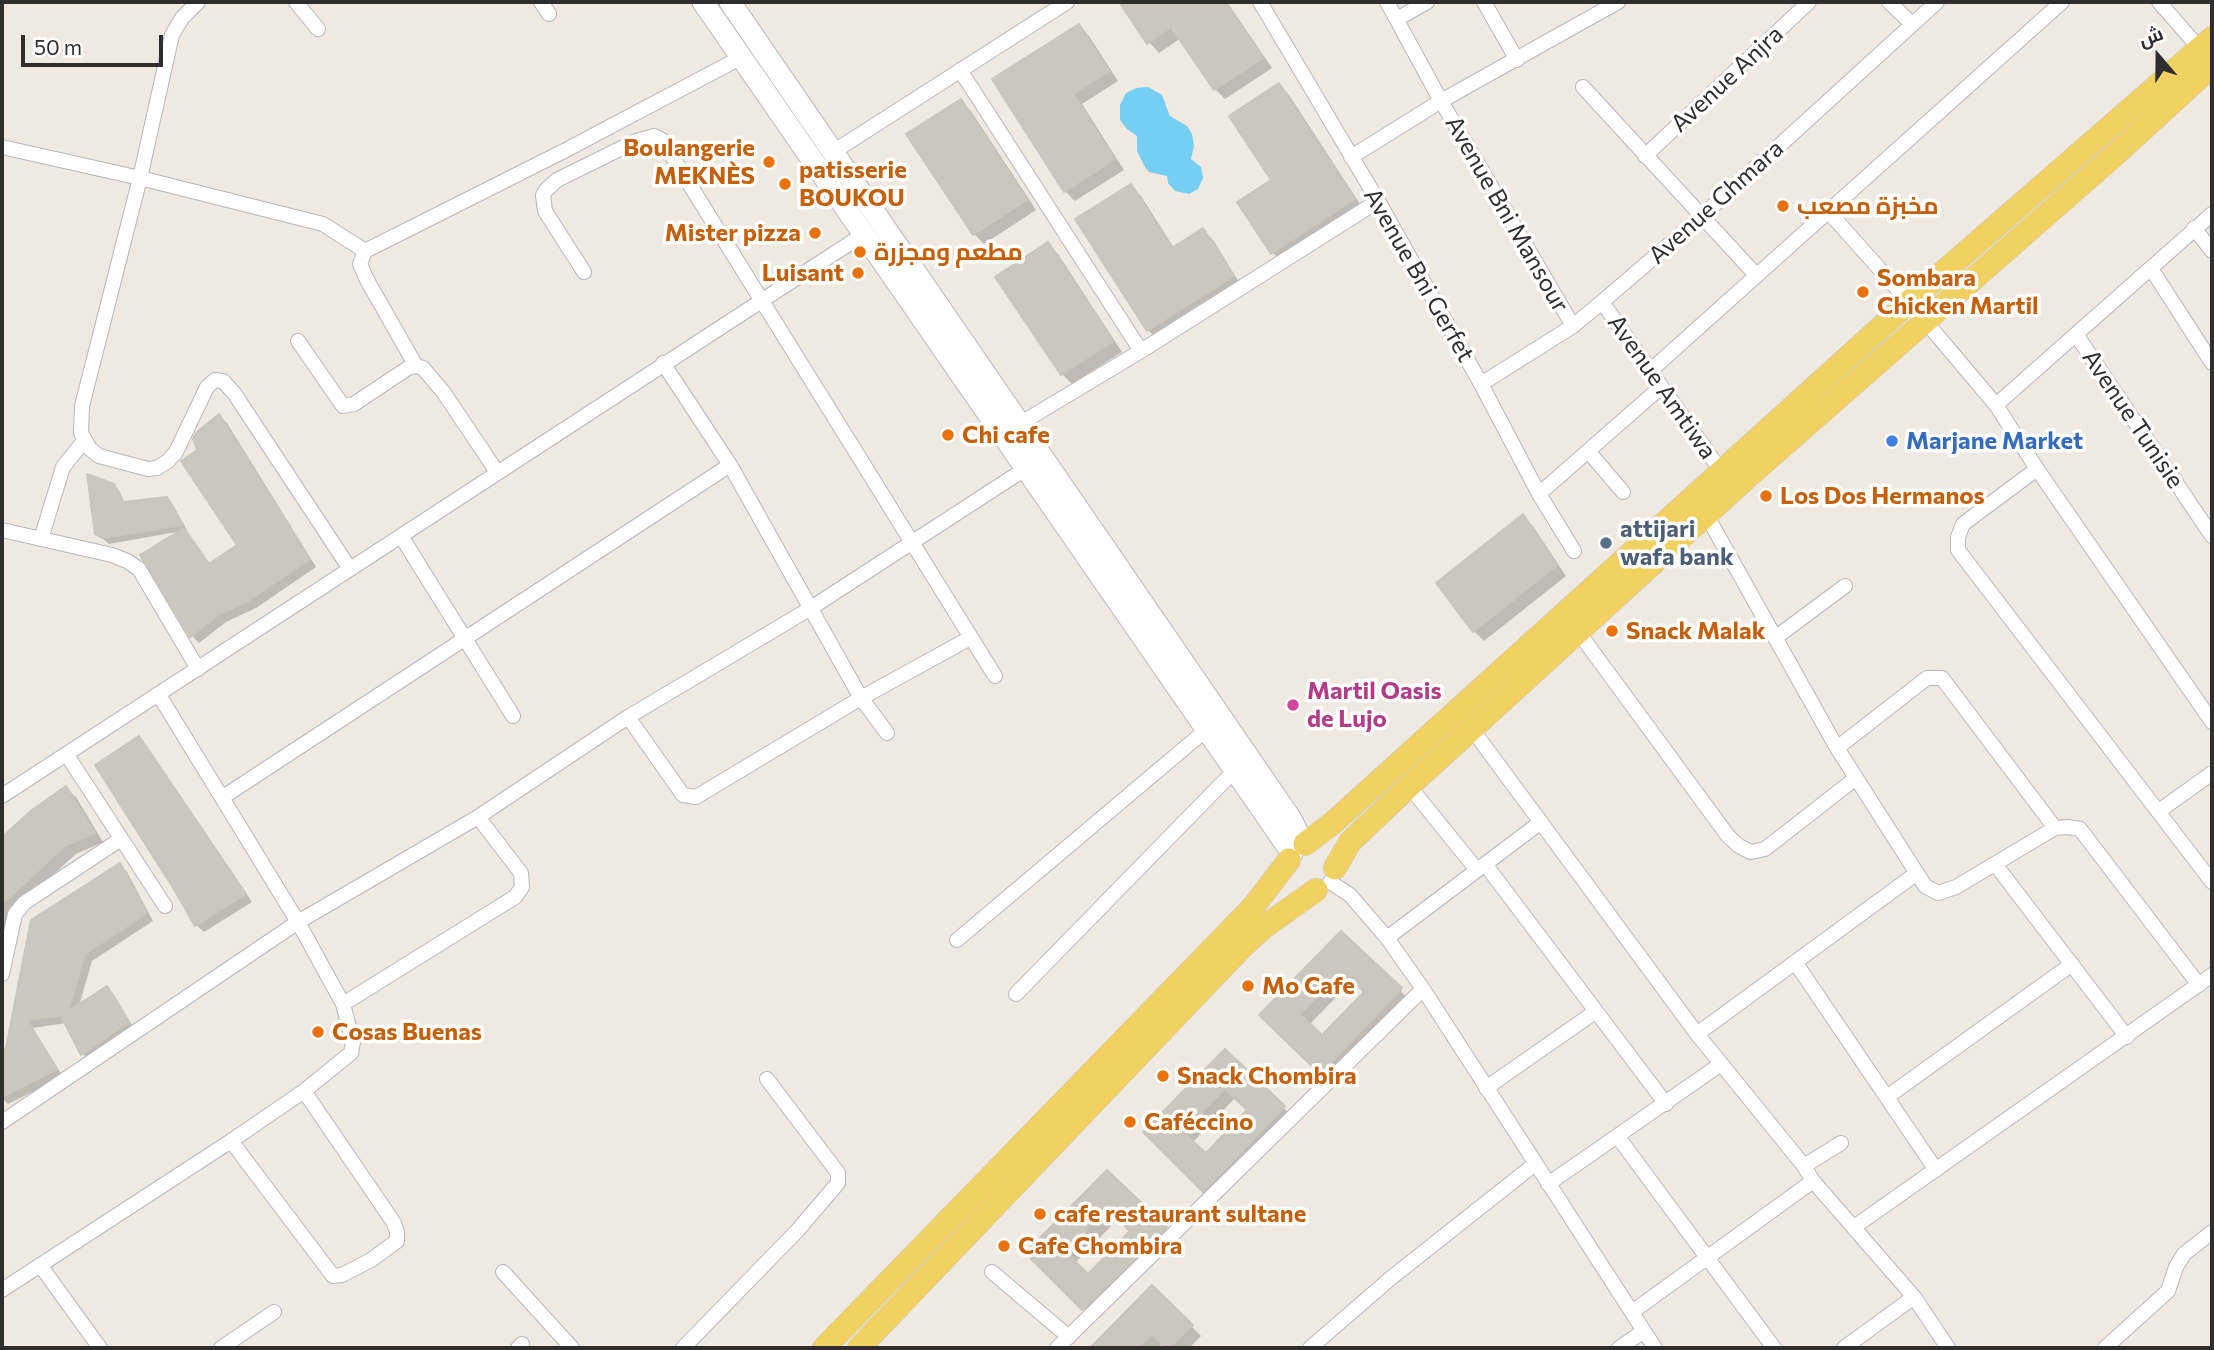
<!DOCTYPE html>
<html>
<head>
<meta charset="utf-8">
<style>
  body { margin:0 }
  #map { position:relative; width:2214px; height:1350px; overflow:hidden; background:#efe9e1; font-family:Commissioner,Cairo,sans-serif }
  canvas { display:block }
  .frame { position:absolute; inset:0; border:4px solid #2e2e2e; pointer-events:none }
  .north { position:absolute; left:2123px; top:21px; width:70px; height:70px; -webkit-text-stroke:5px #fff; paint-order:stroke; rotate:340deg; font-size:19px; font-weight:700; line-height:28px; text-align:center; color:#2e2e2e }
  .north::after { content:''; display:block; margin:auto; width:24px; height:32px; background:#2e2e2e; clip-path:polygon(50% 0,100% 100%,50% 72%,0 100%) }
  .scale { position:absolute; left:21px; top:35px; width:142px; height:32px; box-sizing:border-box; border:4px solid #2e2e2e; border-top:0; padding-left:9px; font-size:21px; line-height:24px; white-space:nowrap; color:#2e2e2e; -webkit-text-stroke:5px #fff; paint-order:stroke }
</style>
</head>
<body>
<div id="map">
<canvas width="2214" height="1350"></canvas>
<div class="frame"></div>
<div class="north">ش</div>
<div class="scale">50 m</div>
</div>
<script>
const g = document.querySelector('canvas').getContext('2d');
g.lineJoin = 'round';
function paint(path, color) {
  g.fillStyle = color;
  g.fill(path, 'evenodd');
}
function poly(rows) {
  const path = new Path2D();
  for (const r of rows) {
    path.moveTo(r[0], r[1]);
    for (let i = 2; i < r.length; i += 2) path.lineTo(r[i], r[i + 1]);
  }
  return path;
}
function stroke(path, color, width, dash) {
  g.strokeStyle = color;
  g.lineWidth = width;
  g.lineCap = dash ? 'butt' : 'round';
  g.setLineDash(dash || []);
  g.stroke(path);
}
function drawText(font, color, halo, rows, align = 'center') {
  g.font = font + ' Commissioner,Cairo,sans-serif';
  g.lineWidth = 7;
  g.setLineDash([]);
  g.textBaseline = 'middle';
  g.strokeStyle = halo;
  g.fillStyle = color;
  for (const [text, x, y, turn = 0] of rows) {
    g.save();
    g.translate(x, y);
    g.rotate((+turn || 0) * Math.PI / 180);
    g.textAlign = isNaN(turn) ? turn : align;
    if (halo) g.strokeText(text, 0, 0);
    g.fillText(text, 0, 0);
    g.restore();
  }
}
paint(poly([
  [1148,87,1162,95,1170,116,1187,126,1192,134,1194,146,1191,159,1201,167,1203,178,1198,189,1189,194,1175,191,1168,183,1167,176,1149,172,1145,167,1137,151,1137,136,1127,129,1120,120,1120,105,1126,93,1136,88]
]), '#75cff0');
paint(poly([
  [1121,2,1227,2,1272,68,1225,99,1215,89,1181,38,1159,53,1149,42],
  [1079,26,1089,36,1118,81,1082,104,1124,170,1075,201,1065,191,995,79],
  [1279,85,1289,95,1364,210,1283,263,1273,253,1239,203,1273,181],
  [960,101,971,111,1036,210,984,244,974,234],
  [1130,186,1141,196,1174,248,1203,230,1213,240,1242,287,1158,340,1148,330,1077,219],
  [1048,244,1058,254,1122,352,1072,384,1062,374,998,277],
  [219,416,227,423,316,567,256,608,226,622,199,643,192,636,142,556,182,531,109,544,97,534,113,485,120,492,125,504,167,499,173,505,187,530,185,531,211,566,239,545,199,451],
  [1523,516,1533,526,1566,576,1484,641,1474,631],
  [139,738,146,746,252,902,204,932,196,925],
  [66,788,76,797,103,842,76,854,12,912,2,953,2,839],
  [120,865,127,872,153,921,92,961,79,1006,107,988,114,995,135,1030,90,1061,83,1054,66,1023,33,1028,63,1077,8,1104,2,1098,2,1052,8,1049],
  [1341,934,1410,1000,1331,1083,1262,1015],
  [1353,980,1366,993,1323,1038,1309,1025],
  [1225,1052,1293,1117,1214,1200,1145,1132],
  [1236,1097,1250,1110,1206,1156,1192,1143],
  [1107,1172,1176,1238,1094,1318,1028,1253],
  [1119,1218,1132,1231,1088,1276,1075,1263],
  [1152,1287,1201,1336,1189,1348,1168,1348,1163,1343,1158,1348,1092,1348]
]), '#0003');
const building = poly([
  [1119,2,1226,2,1263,58,1214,90,1171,27,1147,44,1119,2],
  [1079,24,1109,71,1073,94,1115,159,1064,192,992,79,1079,24],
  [1279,83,1355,199,1271,254,1237,202,1271,180,1229,116,1279,83],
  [961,99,1027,200,973,235,906,134,961,99],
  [1131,184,1172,248,1203,228,1234,276,1147,331,1075,219,1131,184],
  [1048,242,1113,341,1061,375,995,277,1048,242],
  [219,414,310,559,248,601,218,615,190,637,140,555,184,528,209,564,237,545,181,461,197,450,193,439,196,433,219,414],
  [87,474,114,484,123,502,167,497,183,525,102,538,95,534,87,474],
  [1523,514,1557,565,1473,632,1436,583,1523,514],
  [139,736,246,894,195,926,175,891,95,765,139,736],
  [66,786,95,833,66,845,2,904,2,837,32,810,66,786],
  [120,863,147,913,85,954,68,1011,107,986,129,1022,81,1055,61,1016,62,1015,27,1020,57,1069,2,1097,2,1050,6,1048,31,920,120,863],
  [1341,931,1402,988,1320,1074,1259,1015,1341,931],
  [1342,971,1364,992,1322,1035,1300,1014,1342,971],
  [1225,1049,1285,1106,1203,1192,1143,1132,1225,1049],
  [1225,1089,1247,1110,1206,1153,1183,1132,1225,1089],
  [1107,1170,1167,1227,1082,1310,1025,1253,1107,1170],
  [1107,1209,1130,1231,1088,1274,1066,1252,1107,1209],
  [1152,1285,1193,1325,1169,1348,1166,1348,1152,1334,1138,1348,1090,1348,1152,1285]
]);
paint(building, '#cbc7bf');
stroke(building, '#cbc5ba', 2);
const street = poly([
  [198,2,182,18,172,35,140,178,82,406,81,433,90,449,99,456,148,469,157,468,168,461,176,452,207,387,215,380,223,381,234,393,350,569],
  [296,2,318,29],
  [541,2,549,14],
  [1260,2,1378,201,1481,384,1539,494,1574,551],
  [1387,2,1441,101,1573,326],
  [1484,2,1517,60],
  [1889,2,1912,24],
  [2159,2,2200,49],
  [1397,19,1427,2],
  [960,70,1141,351],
  [1583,87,1756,275],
  [2,147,140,178,323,224,365,251],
  [833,152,1067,2],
  [1645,156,1809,2],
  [1351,157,1441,101,1618,2],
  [1827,210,1909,302],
  [2194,228,2212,251],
  [2152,270,2212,363],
  [584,272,545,211,543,195,546,190,557,180,636,141,654,136,662,140,995,676],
  [1602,302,1721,471],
  [1926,322,1996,405,2037,469,2212,722],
  [2077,336,2212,536],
  [298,341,343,406,354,404,408,368,416,366,423,368,444,393,497,472],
  [663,363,730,465,861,698,887,733],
  [416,366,367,280,360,264,365,251,564,151,740,58],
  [1650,371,2062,2],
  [1481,384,1573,326,1602,302,1702,216,1937,2],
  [1996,405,2212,214],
  [1021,423,1141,351,1378,201],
  [1588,451,1623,492],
  [2037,469,1963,524,1958,537,1958,550,2212,882],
  [1539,494,1661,387],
  [1707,516,1837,748,1925,886,1938,893,1956,887,2055,828,2068,827,2080,829,2199,985],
  [2,530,112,555,127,561,139,569,198,669],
  [401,536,513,716],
  [41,539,63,467,84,441],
  [1579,633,1728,836,1739,846,1751,852,1765,849,1856,778],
  [1775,638,1845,586],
  [628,717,683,795,696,797,861,698,970,638],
  [1472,729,1697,1034,1804,1166,1813,1181,1914,1297,1948,1348],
  [1837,748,1927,678,1942,678,2055,828],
  [67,755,165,906],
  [1409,786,1477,870],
  [2,796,864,234],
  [223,797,730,465],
  [2159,811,2212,773],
  [1485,864,1666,1104],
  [1995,864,2127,1037],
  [1330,882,1350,895,1387,938,1423,989,1655,1348],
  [1387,938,1541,822],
  [957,940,1206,730],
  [1795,962,1936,1170],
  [2,974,15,914,24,903,121,839],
  [1016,994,1236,769],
  [343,1004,515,897,522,887,521,873,478,817],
  [1697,1034,1917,873],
  [1486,1088,1595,1012],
  [1887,1097,2072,964],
  [2,1122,298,922,478,817,628,717,811,608,1025,469],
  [1618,1137,1774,1348],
  [231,1141,333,1276,342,1275,371,1260,397,1241,397,1232,394,1223,304,1091],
  [1804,1166,1841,1143],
  [1548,1184,1721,1064],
  [1854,1227,2212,975],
  [40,1265,100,1348],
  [503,1272,572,1348],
  [992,1272,1069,1337],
  [2,1290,231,1141,304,1091,351,1053,353,1042,343,1004,298,922,159,695],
  [1632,1312,1813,1181],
  [221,1348,274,1312],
  [518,1348,522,1344],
  [683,1348,797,1231,838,1183,838,1173,767,1079],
  [1057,1348,1423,989],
  [1310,1348,1391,1278,1535,1164],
  [1619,1348,1644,1331],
  [1844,1348,1914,1297],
  [2105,1348,2168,1291,2176,1267,2184,1254,2212,1232]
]);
const secondary = poly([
  [703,2,1292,853],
  [730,2,1291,819,1303,844]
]);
const primary = poly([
  [1305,844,1334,822,1909,302,2212,38],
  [1335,868,1350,842,1409,786,1751,474,2118,152,2212,66],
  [824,1348,1253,907,1289,860],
  [859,1348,1243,946,1265,926,1316,890]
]);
stroke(street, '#b4b7c1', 16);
stroke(secondary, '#b4b7c1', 23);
stroke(primary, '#c9c9c9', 24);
stroke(street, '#fff', 14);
stroke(secondary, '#fff', 21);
stroke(primary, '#f2d163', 23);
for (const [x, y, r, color] of [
  [769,162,7,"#e8710a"],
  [785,184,7,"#e8710a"],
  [1783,206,7,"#e8710a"],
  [815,233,7,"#e8710a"],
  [860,252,7,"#e8710a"],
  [858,273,7,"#e8710a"],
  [1863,292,7,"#e8710a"],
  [948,435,7,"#e8710a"],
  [1892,441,7,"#3f7fe0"],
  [1766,496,7,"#e8710a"],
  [1606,543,7,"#5c6f8a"],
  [1612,631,7,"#e8710a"],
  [1293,705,7,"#d1479c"],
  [1248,986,7,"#e8710a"],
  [318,1032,7,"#e8710a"],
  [1163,1076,7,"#e8710a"],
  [1130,1122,7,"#e8710a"],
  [1040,1214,7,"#e8710a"],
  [1004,1246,7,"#e8710a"]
]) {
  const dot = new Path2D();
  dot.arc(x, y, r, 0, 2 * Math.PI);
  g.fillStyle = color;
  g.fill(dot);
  stroke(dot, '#fff', 2.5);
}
drawText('24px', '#2e2e2e', '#fff', [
  ["Avenue Anjra",1727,79,-43],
  ["Avenue Ghmara",1716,202,-42],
  ["Avenue Bni Mansour",1507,214,60],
  ["Avenue Bni Gerfet",1419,275,60],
  ["Avenue Amtiwa",1662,387,55],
  ["Avenue Tunisie",2133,419,56]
]);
drawText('bold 24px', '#c56008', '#fff', [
  ["Boulangerie",755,148,"right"],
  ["MEKNÈS",755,176,"right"],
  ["patisserie",799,170],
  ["BOUKOU",799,198],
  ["مخبزة مصعب",1797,206],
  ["Mister pizza",801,233,"right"],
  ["مطعم ومجزرة",874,252],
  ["Luisant",844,273,"right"],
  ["Sombara",1877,278],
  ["Chicken Martil",1877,306],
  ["Chi cafe",962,435],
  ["Los Dos Hermanos",1780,496],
  ["Snack Malak",1626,631],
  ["Mo Cafe",1262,986],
  ["Cosas Buenas",332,1032],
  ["Snack Chombira",1177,1076],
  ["Caféccino",1144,1122],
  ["cafe restaurant sultane",1054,1214],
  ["Cafe Chombira",1018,1246]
], 'left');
drawText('bold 24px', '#366cbe', '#fff', [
  ["Marjane Market",1906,441]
], 'left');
drawText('bold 24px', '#4e5e75', '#fff', [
  ["attijari",1620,529],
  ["wafa bank",1620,557]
], 'left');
drawText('bold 24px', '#b23c85', '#fff', [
  ["Martil Oasis",1307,691],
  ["de Lujo",1307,719]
], 'left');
</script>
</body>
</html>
